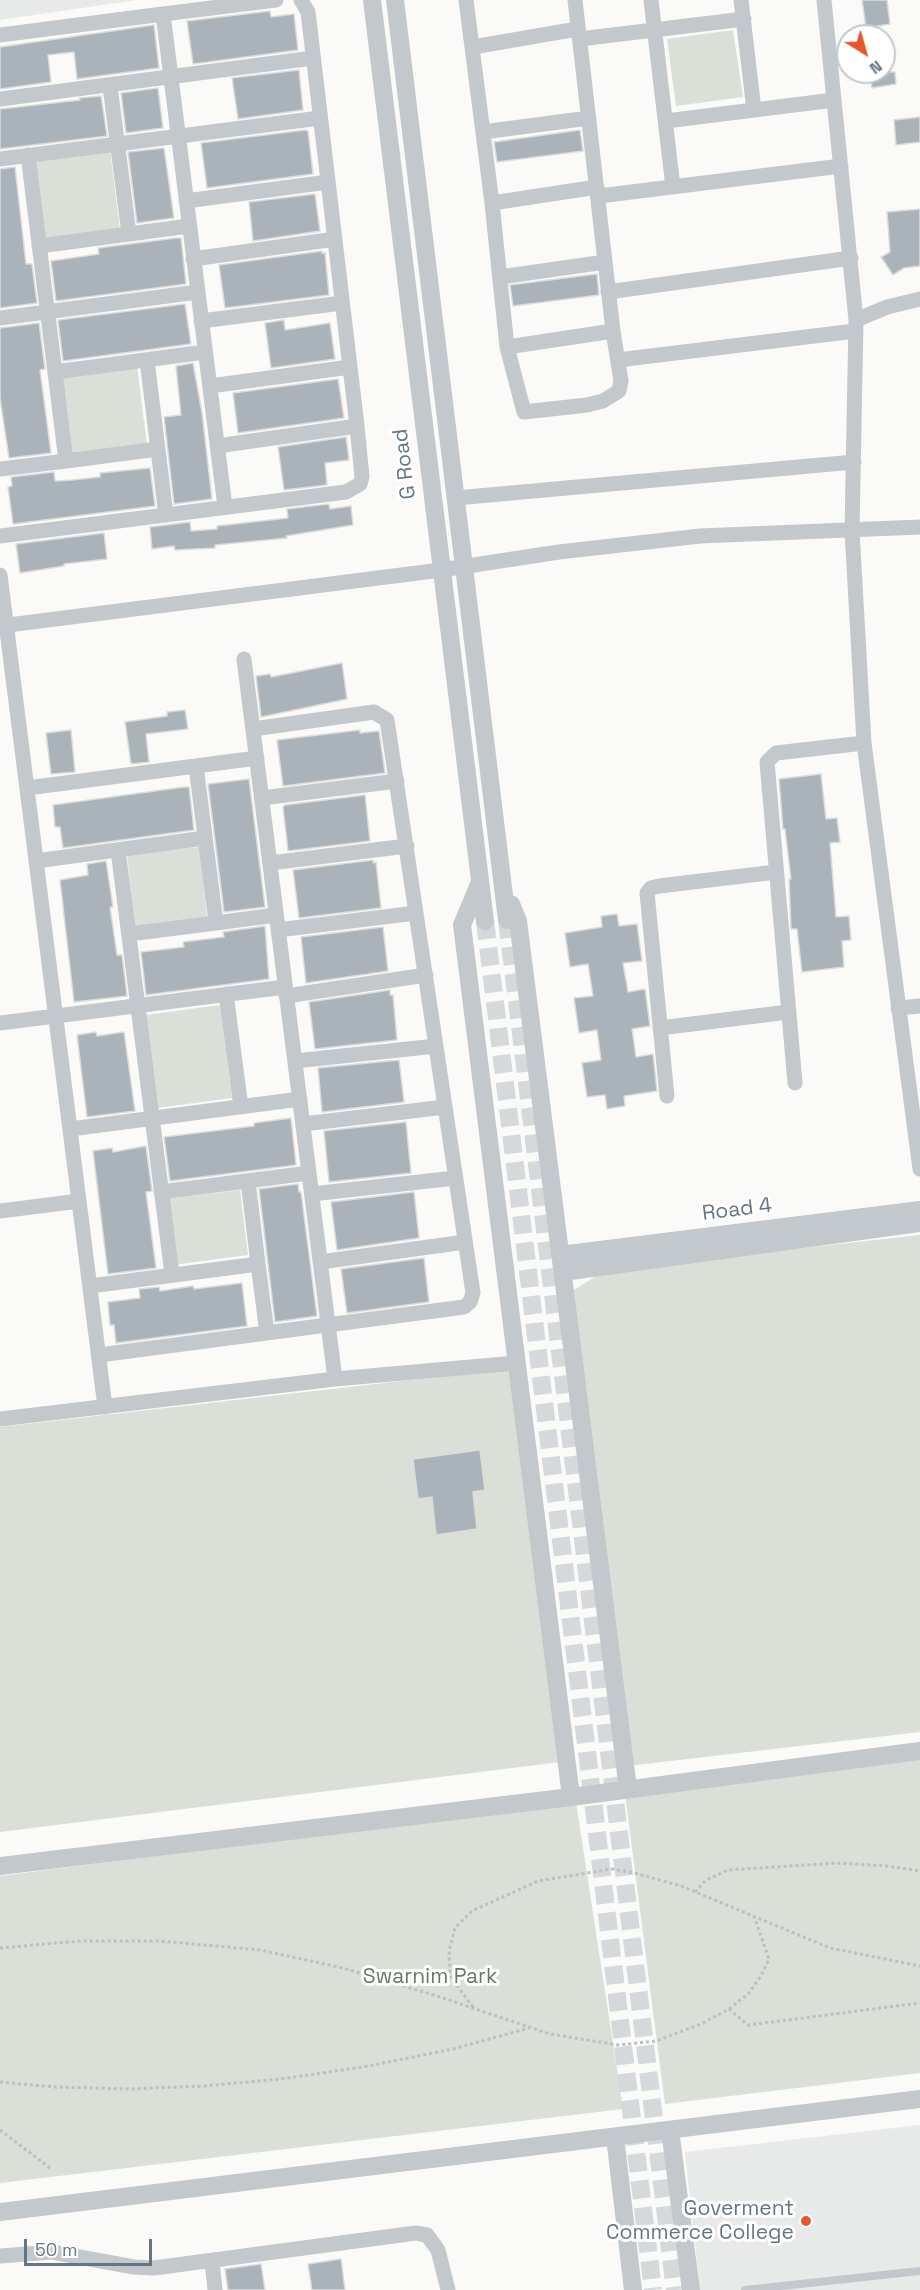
<!DOCTYPE html>
<html>
<head>
<meta charset="utf-8">
<style>
  body { margin:0 }
  #map { position:relative; width:920px; height:2290px; overflow:hidden; background:#fafaf8; font-family:"Space Grotesk",sans-serif }
  canvas { display:block }
  .north { position:absolute; left:836px; top:24px; width:60px; height:60px; box-sizing:border-box; background:#fff; border:2px solid #c1c8cd; border-radius:50%; rotate:143deg; font-size:16px; font-weight:700; line-height:24px; text-align:center; color:#657683 }
  .north::after { content:''; display:block; margin:auto; width:21px; height:27px; background:#e4572e; clip-path:polygon(50% 0,100% 100%,50% 72%,0 100%) }
  .scale { position:absolute; left:24px; top:2239px; width:128px; height:27px; box-sizing:border-box; border:3px solid #657683; border-top:0; padding-left:8px; font-size:18px; line-height:21px; white-space:nowrap; color:#657683; -webkit-text-stroke:4px #fff; paint-order:stroke }
</style>
</head>
<body>
<div id="map">
<canvas width="920" height="2290"></canvas>
<div class="north">N</div>
<div class="scale">50 m</div>
</div>
<script>
const g = document.querySelector('canvas').getContext('2d');
g.lineJoin = 'round';
function paint(path, color) {
  g.fillStyle = color;
  g.fill(path, 'evenodd');
}
function poly(rows) {
  const path = new Path2D();
  for (const r of rows) {
    path.moveTo(r[0], r[1]);
    for (let i = 2; i < r.length; i += 2) path.lineTo(r[i], r[i + 1]);
  }
  return path;
}
function stroke(path, color, width, dash) {
  g.strokeStyle = color;
  g.lineWidth = width;
  g.lineCap = dash ? 'butt' : 'round';
  g.setLineDash(dash || []);
  g.stroke(path);
}
function drawText(font, color, halo, rows, align = 'center') {
  g.font = font + ' "Space Grotesk",sans-serif';
  g.lineWidth = 6;
  g.setLineDash([]);
  g.textBaseline = 'middle';
  g.strokeStyle = halo;
  g.fillStyle = color;
  for (const [text, x, y, turn = 0] of rows) {
    g.save();
    g.translate(x, y);
    g.rotate((+turn || 0) * Math.PI / 180);
    g.textAlign = isNaN(turn) ? turn : align;
    if (halo) g.strokeText(text, 0, 0);
    g.fillText(text, 0, 0);
    g.restore();
  }
}
paint(poly([
  [0,0,137,0,0,20],
  [920,2125,920,2290,700,2290,685,2152]
]), '#e8e9e9');
paint(poly([
  [733,30,743,97,676,106,667,39],
  [110,150,120,230,44,240,34,160],
  [137,366,147,445,72,455,62,376],
  [200,847,207,919,134,926,127,854],
  [220,1005,232,1098,157,1108,145,1015],
  [240,1190,248,1255,173,1265,166,1199],
  [920,1235,920,1732,627,1766,561,1298,606,1270],
  [524,1367,568,1761,0,1832,0,1427],
  [920,1758,920,2073,665,2104,625,1794],
  [576,1802,623,2109,0,2183,0,1876]
]), '#dadfd7');
const building = poly([
  [862,0,887,0,890,24,866,28,862,0],
  [270,11,271,17,294,14,298,50,193,64,187,21,270,11],
  [154,25,159,68,77,79,74,52,48,55,51,82,0,89,0,47,154,25],
  [299,70,303,110,238,119,232,78,299,70],
  [870,72,895,72,896,84,872,88,870,72],
  [158,88,163,128,126,133,121,93,158,88],
  [101,96,107,136,0,149,0,109,80,100,79,98,101,96],
  [920,117,920,142,896,145,894,120,920,117],
  [305,130,308,131,313,174,207,188,201,143,305,130],
  [580,130,583,151,497,162,494,142,580,130],
  [164,148,174,218,137,223,128,152,164,148],
  [15,167,26,264,32,264,37,303,0,308,0,169,15,167],
  [315,194,320,231,253,241,249,202,315,194],
  [920,209,920,266,904,268,893,275,881,257,890,252,887,212,920,209],
  [176,238,181,238,186,284,56,301,51,261,99,254,98,248,176,238],
  [322,251,322,253,325,253,329,295,225,308,219,265,322,251],
  [597,274,599,295,513,306,510,285,597,274],
  [185,304,191,344,63,361,58,320,185,304],
  [284,320,285,330,330,323,335,359,271,368,265,323,284,320],
  [39,323,45,369,40,370,51,453,9,458,0,398,0,328,39,323],
  [193,363,202,413,212,499,174,504,164,417,181,415,176,366,193,363],
  [338,379,344,418,238,433,233,393,338,379],
  [346,437,349,460,325,463,327,485,284,490,278,447,346,437],
  [150,468,155,506,13,524,8,487,12,486,11,477,54,472,55,481,72,480,100,477,100,473,150,468],
  [329,504,330,509,351,506,353,525,286,536,287,538,215,545,215,548,175,550,174,546,152,549,150,527,190,522,191,531,217,529,217,526,288,518,287,509,329,504],
  [104,533,107,559,64,564,64,566,20,573,16,544,104,533],
  [342,663,347,699,261,717,256,676,270,674,271,677,342,663],
  [185,710,188,729,146,734,149,762,131,764,125,722,167,716,167,712,185,710],
  [71,730,75,772,51,774,46,733,71,730],
  [360,730,360,733,379,731,385,773,283,786,277,740,360,730],
  [821,774,826,819,837,818,840,842,830,843,836,917,849,916,851,940,842,941,844,967,802,972,797,929,791,929,789,879,791,879,785,829,783,829,779,779,821,774],
  [249,779,265,907,224,912,208,784,249,779],
  [184,787,189,787,194,830,63,848,60,827,55,827,53,805,184,787],
  [365,795,370,841,288,851,283,807,285,805,365,795],
  [373,860,373,863,376,862,381,908,299,918,293,870,373,860],
  [106,861,113,907,110,907,117,955,122,955,127,996,74,1002,60,880,88,875,87,864,106,861],
  [617,914,619,926,637,924,642,961,623,963,628,992,645,989,650,1026,632,1029,636,1057,653,1054,657,1091,624,1096,625,1106,607,1109,605,1095,587,1097,582,1063,601,1060,597,1030,579,1033,574,998,593,996,588,964,570,967,565,933,602,927,601,916,617,914],
  [265,926,269,979,146,995,141,952,184,947,183,942,224,937,223,932,265,926],
  [383,927,388,971,306,983,301,937,383,927],
  [390,990,390,995,393,995,397,1040,315,1049,309,1002,390,990],
  [96,1032,97,1036,124,1032,135,1111,87,1117,77,1035,96,1032],
  [399,1060,404,1102,322,1112,318,1068,399,1060],
  [291,1118,296,1165,170,1181,164,1137,254,1126,254,1123,291,1118],
  [406,1122,411,1173,329,1182,324,1131,406,1122],
  [146,1146,152,1191,146,1192,156,1268,108,1274,93,1151,112,1148,113,1152,146,1146],
  [298,1184,299,1192,301,1192,317,1316,275,1322,259,1189,298,1184],
  [414,1192,419,1238,337,1250,331,1202,414,1192],
  [424,1258,429,1302,347,1313,341,1269,424,1258],
  [242,1283,247,1326,116,1343,114,1325,110,1325,108,1302,140,1298,139,1289,159,1287,160,1291,193,1286,194,1289,242,1283],
  [480,1450,485,1490,473,1492,477,1529,436,1535,432,1497,418,1499,413,1459,480,1450],
  [341,2259,345,2290,312,2290,308,2264,341,2259],
  [261,2264,265,2290,228,2290,225,2269,261,2264]
]);
paint(building, '#aab3b9');
stroke(building, '#dcdcda', 1.5);
stroke(poly([
  [507,920,675,2290],
  [485,921,653,2290]
]), '#d5d9db', 18, [18, 9]);
stroke(poly([
  [695,1892,706,1880,728,1870,837,1863,887,1866,920,1871],
  [0,1948,79,1941,159,1941,260,1950,343,1968,437,1996,550,2034,618,2045,656,2041,701,2024,729,2009,749,1993,761,1976,769,1959,754,1916],
  [473,2007,450,1976,449,1951,455,1928,472,1911,538,1881,612,1869,635,1873,681,1886,830,1948,920,1966],
  [729,2009,748,2025,920,2003],
  [0,2082,55,2087,129,2089,204,2086,281,2079,363,2067,453,2049,529,2028],
  [0,2130,50,2168]
]), '#bbbfc2', 3, [3, 3]);
stroke(poly([
  [745,2290,920,2271]
]), '#c3c8cc', 8);
stroke(poly([
  [466,0,492,203,507,347,524,412,587,405,603,401,619,391,621,381,613,331,575,0],
  [651,0,673,187],
  [741,0,754,110,834,100],
  [824,0,856,320,852,531,864,743,920,1169],
  [163,14,276,0],
  [0,35,163,14,225,507],
  [580,39,744,19],
  [473,47,577,29],
  [110,86,129,234,189,226],
  [0,99,313,58],
  [666,121,754,110],
  [483,132,589,118],
  [0,159,320,118],
  [599,196,841,166],
  [186,201,328,182],
  [492,203,597,187],
  [39,246,129,234],
  [193,259,335,239],
  [500,277,605,262],
  [608,292,851,258],
  [0,318,198,292],
  [856,320,887,307,920,299],
  [201,321,342,303],
  [507,347,613,331],
  [147,360,166,515],
  [618,360,855,331],
  [55,372,205,352],
  [210,386,350,367],
  [217,446,357,426],
  [66,461,158,449],
  [0,469,66,461,28,155],
  [456,498,854,462],
  [0,536,346,492,360,484,362,477,357,426,308,12,301,0],
  [0,575,105,1407],
  [0,626,441,570,559,552,700,536,920,527],
  [244,659,335,1379],
  [196,766,216,923,276,915],
  [27,788,257,758],
  [262,798,397,781],
  [118,850,172,1274],
  [36,861,205,838],
  [270,863,407,846],
  [278,930,416,913],
  [129,934,216,923],
  [226,994,241,1107],
  [286,996,426,975],
  [898,1008,920,1006],
  [0,1023,285,987],
  [660,1028,788,1012],
  [295,1061,436,1046],
  [795,1083,767,762,776,753,864,743],
  [667,1096,647,893,651,888,659,886,776,872],
  [303,1124,445,1107],
  [70,1129,300,1099],
  [248,1181,258,1264],
  [161,1192,309,1173],
  [312,1194,455,1178],
  [0,1211,79,1201],
  [320,1262,465,1242],
  [90,1286,258,1264,267,1333],
  [99,1355,464,1307,470,1302,473,1293,387,720,374,712,253,729],
  [0,1419,335,1379,516,1363],
  [0,2256,52,2252,134,2267,154,2268,416,2233,427,2235,438,2250,448,2290],
  [212,2261,215,2290]
]), '#c3c8cc', 15);
stroke(poly([
  [372,0,485,921],
  [395,0,507,920],
  [480,882,462,925,571,1797],
  [511,904,518,921,628,1789],
  [560,1255,920,1210],
  [563,1272,920,1223],
  [0,1866,571,1797,920,1751],
  [670,2130,691,2290],
  [615,2137,633,2290],
  [0,2212,920,2099]
]), '#c3c8cc', 18);
for (const [x, y, r, color] of [
  [806,2221,6,"#e4572e"]
]) {
  const dot = new Path2D();
  dot.arc(x, y, r, 0, 2 * Math.PI);
  g.fillStyle = color;
  g.fill(dot);
  stroke(dot, '#fff', 2);
}
drawText('21px', '#657683', '#fff', [
  ["G Road",405,464,-97],
  ["Road 4",737,1210,-7]
]);
drawText('21px', '#687a64', '#fff', [
  ["Swarnim Park",430,1977]
]);
drawText('21px', '#657683', '#fff', [
  ["Goverment",794,2209],
  ["Commerce College",794,2233]
], 'right');
</script>
</body>
</html>
